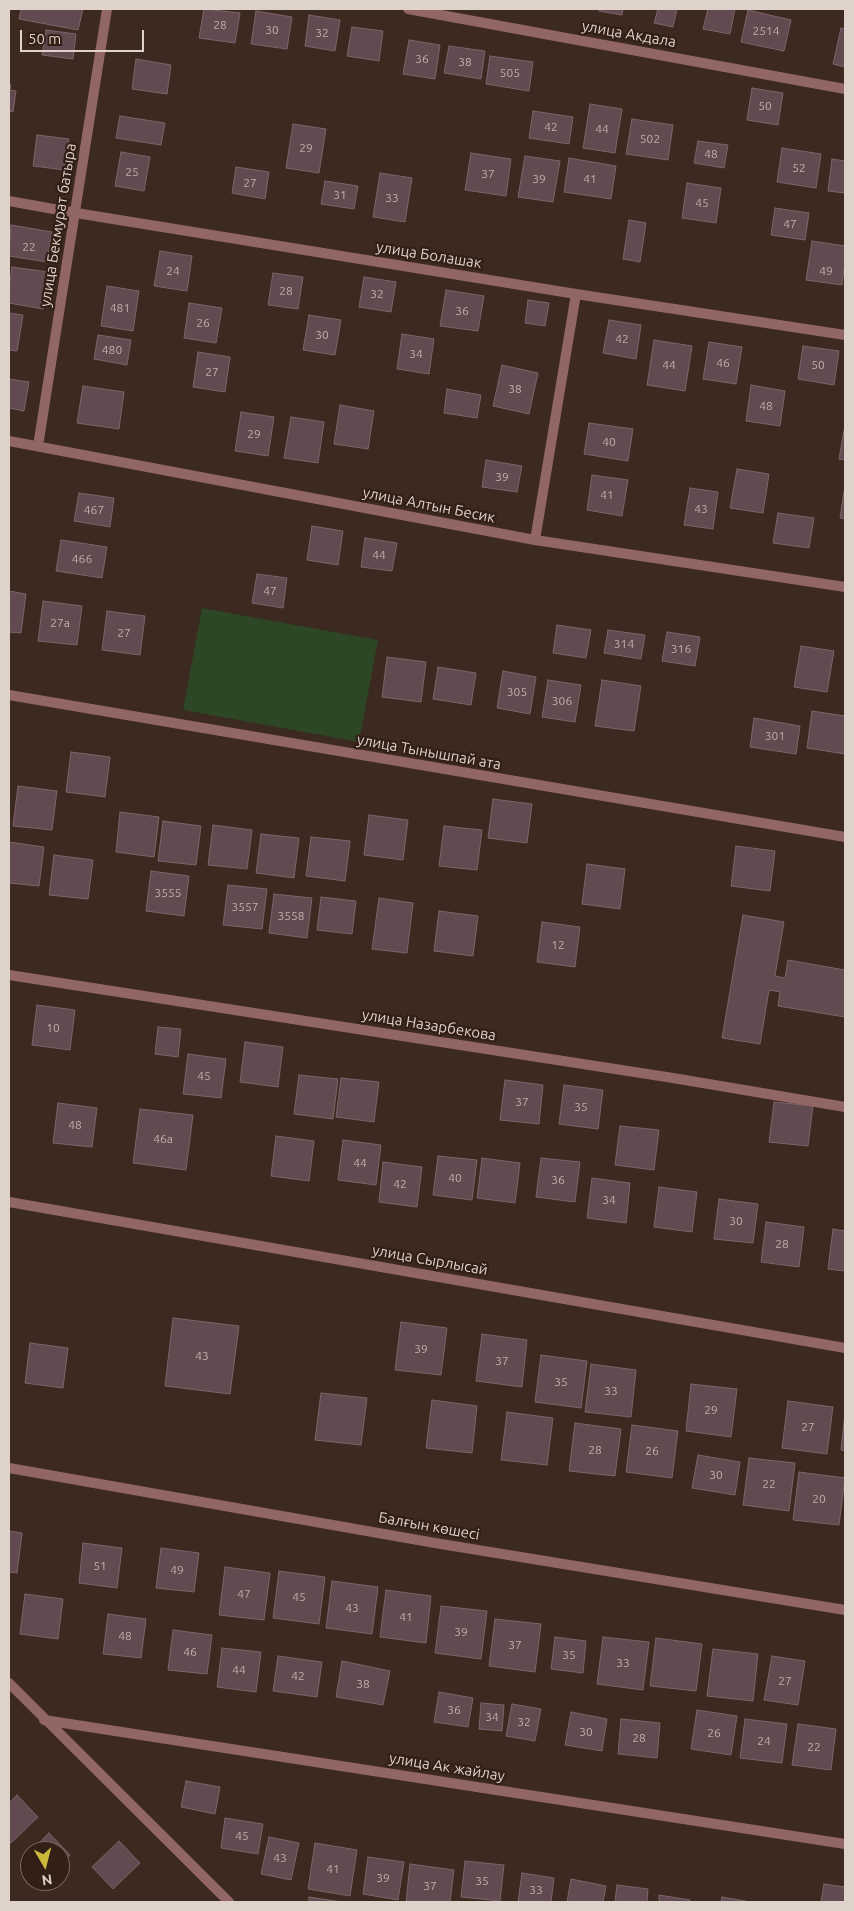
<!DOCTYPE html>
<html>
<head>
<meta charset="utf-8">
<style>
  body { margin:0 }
  #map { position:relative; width:854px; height:1911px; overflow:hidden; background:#3c291f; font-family:Ubuntu,sans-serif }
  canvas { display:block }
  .frame { position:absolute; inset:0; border:10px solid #ded2cb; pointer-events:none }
  .north { position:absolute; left:20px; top:1841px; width:50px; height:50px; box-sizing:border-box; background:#321f16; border:1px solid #77675e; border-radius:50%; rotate:172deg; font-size:14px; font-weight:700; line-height:20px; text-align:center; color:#ded2cb }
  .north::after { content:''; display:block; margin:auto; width:18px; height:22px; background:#cbba39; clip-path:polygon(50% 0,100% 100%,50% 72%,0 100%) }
  .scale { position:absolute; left:20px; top:30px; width:124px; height:22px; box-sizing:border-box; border:2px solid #ded2cb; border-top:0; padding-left:6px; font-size:15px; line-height:18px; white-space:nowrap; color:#ded2cb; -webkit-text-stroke:4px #321f16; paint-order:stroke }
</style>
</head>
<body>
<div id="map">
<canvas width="854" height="1911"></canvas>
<div class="frame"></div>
<div class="north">N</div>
<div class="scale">50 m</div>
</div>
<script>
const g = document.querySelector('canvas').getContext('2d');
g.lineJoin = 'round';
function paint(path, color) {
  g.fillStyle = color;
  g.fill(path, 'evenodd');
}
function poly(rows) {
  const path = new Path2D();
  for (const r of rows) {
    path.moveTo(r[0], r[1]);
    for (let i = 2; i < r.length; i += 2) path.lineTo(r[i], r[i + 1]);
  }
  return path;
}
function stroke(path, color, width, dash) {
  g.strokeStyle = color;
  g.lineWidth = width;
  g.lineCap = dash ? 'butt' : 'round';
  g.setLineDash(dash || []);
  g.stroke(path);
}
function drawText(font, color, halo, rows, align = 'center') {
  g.font = font + ' Ubuntu,sans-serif';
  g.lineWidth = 4.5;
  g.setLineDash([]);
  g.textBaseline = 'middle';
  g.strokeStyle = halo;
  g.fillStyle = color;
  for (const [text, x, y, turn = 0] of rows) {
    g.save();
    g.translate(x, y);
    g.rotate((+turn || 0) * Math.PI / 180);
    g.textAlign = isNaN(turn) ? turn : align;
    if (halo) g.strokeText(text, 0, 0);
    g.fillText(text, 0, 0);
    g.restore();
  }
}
paint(poly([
  [202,608,378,640,359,742,183,710]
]), '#2d4625');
const building = poly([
  [21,9,83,9,78,30,19,19,21,9],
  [204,9,240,13,235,43,199,38,204,9],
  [599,9,623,9,622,15,599,11,599,9],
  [658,9,677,9,673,27,654,23,658,9],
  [708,9,735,9,730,34,703,29,708,9],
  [748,10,791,20,784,51,741,42,748,10],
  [256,11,292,17,287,49,251,44,256,11],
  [309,15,340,20,335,51,305,46,309,15],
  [352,27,383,31,379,61,347,56,352,27],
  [841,28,845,29,845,67,833,64,841,28],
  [46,30,76,34,73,59,42,55,46,30],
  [409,40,440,45,435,79,403,74,409,40],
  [449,46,485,51,481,79,444,73,449,46],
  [490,56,533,62,529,91,486,84,490,56],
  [136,59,171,65,167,94,132,89,136,59],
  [9,85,11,85,10,90,16,91,13,112,9,111,9,85],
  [752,88,783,93,778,125,747,120,752,88],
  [590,104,622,109,615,153,583,148,590,104],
  [533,111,573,117,569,144,529,138,533,111],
  [120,116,165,123,161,145,116,138,120,116],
  [632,119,673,125,668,160,626,154,632,119],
  [293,124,326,129,319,173,286,168,293,124],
  [37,135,69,139,65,170,33,166,37,135],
  [698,141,728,145,724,168,694,163,698,141],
  [782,148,821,154,816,188,777,182,782,148],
  [121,152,150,157,144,191,115,186,121,152],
  [471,153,511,159,506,196,465,190,471,153],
  [525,156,560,161,553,202,518,197,525,156],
  [569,158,616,166,611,199,564,192,569,158],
  [832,159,845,161,845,193,828,191,832,159],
  [236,167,269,172,265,199,232,193,236,167],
  [380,173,412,178,405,222,373,217,380,173],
  [325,181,358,186,354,209,321,204,325,181],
  [687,183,721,188,716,223,682,218,687,183],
  [775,208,809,213,805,240,771,235,775,208],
  [629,220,646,223,640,262,623,259,629,220],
  [11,225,52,232,47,262,9,256,11,225],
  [812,241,845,246,845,261,842,285,806,280,812,241],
  [160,251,192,256,187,291,154,286,160,251],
  [12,267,49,272,43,309,9,303,9,289,12,267],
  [273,273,303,277,298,309,268,305,273,273],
  [364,277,396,282,391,312,359,307,364,277],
  [107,286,139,291,133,331,101,326,107,286],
  [446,290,484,296,478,331,440,326,446,290],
  [528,300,549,303,545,326,525,323,528,300],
  [189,303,222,308,216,343,184,338,189,303],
  [9,313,23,315,17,351,9,350,9,313],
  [309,315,341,320,335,355,303,350,309,315],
  [609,320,641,325,636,359,603,353,609,320],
  [402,334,434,339,429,374,397,369,402,334],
  [98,335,131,340,127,365,94,359,98,335],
  [654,340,692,346,685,391,647,385,654,340],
  [709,342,742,347,736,384,703,379,709,342],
  [803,346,839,351,834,385,798,379,803,346],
  [198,352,230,357,225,392,193,387,198,352],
  [502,365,538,373,529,414,493,406,502,365],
  [9,379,29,382,24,411,9,408,9,379],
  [751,385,785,391,780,426,746,421,751,385],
  [83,386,124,392,119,429,77,423,83,386],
  [447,389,481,395,477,418,444,413,447,389],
  [340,405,374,411,368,449,334,444,340,405],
  [241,412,274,417,268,456,235,451,241,412],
  [291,417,324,422,318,463,284,458,291,417],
  [589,423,633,429,628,461,584,454,589,423],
  [845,425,845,460,839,459,845,425],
  [486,460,522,466,517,492,482,487,486,460],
  [737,469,769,474,763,513,730,508,737,469],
  [592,475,628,480,622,516,587,510,592,475],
  [845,485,845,519,840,518,845,485],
  [690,488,718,492,713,529,684,525,690,488],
  [79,493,114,498,110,527,74,521,79,493],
  [778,513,814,518,809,548,773,543,778,513],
  [312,526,343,531,338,565,307,560,312,526],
  [365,538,397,543,392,571,361,567,365,538],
  [61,540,107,547,102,578,56,571,61,540],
  [257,574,287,578,283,608,252,603,257,574],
  [9,591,26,594,21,633,9,632,9,591],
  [43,601,82,606,77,645,38,641,43,601],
  [107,611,145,616,140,655,102,650,107,611],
  [557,625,591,630,586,658,553,653,557,625],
  [608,630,645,635,641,659,604,653,608,630],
  [667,632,700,637,695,666,662,661,667,632],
  [801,646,834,651,827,692,794,687,801,646],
  [387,657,426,662,421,702,382,697,387,657],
  [438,667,476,673,471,705,433,699,438,667],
  [503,671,536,677,530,714,497,708,503,671],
  [548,680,581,685,575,722,542,717,548,680],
  [602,680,641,686,634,731,595,726,602,680],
  [812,711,845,716,845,754,807,748,812,711],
  [754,718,800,726,796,754,750,747,754,718],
  [71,752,110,757,105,797,66,792,71,752],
  [18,786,57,791,52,830,13,826,18,786],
  [493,799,532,804,527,843,488,838,493,799],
  [120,812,159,817,154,857,116,852,120,812],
  [369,815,408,820,403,860,364,855,369,815],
  [163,821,201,826,196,865,158,861,163,821],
  [213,825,252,830,247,869,208,865,213,825],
  [444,826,482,830,477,870,439,866,444,826],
  [261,834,299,838,294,878,256,873,261,834],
  [311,837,350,841,345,881,306,876,311,837],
  [9,842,44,847,39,886,9,883,9,842],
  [736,846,775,851,770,891,731,886,736,846],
  [54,855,93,860,88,899,49,895,54,855],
  [587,864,625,869,620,909,582,904,587,864],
  [151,871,189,876,184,916,146,911,151,871],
  [228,885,267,889,262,929,223,925,228,885],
  [274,894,312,898,307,938,269,933,274,894],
  [321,897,356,901,352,934,317,930,321,897],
  [379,898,413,903,407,953,372,949,379,898],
  [439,911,478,916,473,956,434,951,439,911],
  [743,915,784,922,775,976,785,978,788,960,845,970,845,1017,778,1006,780,992,769,990,760,1044,722,1038,743,915],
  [542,922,580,927,575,967,537,962,542,922],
  [37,1005,75,1010,70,1050,32,1045,37,1005],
  [158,1027,181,1029,178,1057,155,1054,158,1027],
  [245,1042,283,1047,278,1087,240,1082,245,1042],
  [188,1054,226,1059,221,1098,183,1094,188,1054],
  [299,1075,338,1079,333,1119,294,1114,299,1075],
  [341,1078,379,1082,374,1122,336,1117,341,1078],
  [505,1080,543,1085,539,1124,500,1120,505,1080],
  [564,1085,603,1090,598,1129,559,1124,564,1085],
  [774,1102,813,1106,808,1146,769,1142,774,1102],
  [58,1103,97,1108,92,1147,53,1143,58,1103],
  [140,1109,193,1115,186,1170,133,1163,140,1109],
  [620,1126,659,1130,654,1170,615,1165,620,1126],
  [276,1136,314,1141,309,1181,271,1176,276,1136],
  [343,1140,381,1145,376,1185,338,1180,343,1140],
  [438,1156,477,1160,472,1200,433,1195,438,1156],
  [482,1158,520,1163,515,1203,477,1198,482,1158],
  [541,1158,580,1162,575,1202,536,1197,541,1158],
  [383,1162,422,1167,417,1207,379,1202,383,1162],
  [592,1178,630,1183,626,1223,587,1218,592,1178],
  [659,1187,697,1192,692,1232,654,1227,659,1187],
  [719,1199,758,1204,753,1243,714,1239,719,1199],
  [766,1222,804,1227,799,1267,761,1262,766,1222],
  [833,1229,845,1231,845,1271,828,1269,833,1229],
  [173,1318,239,1326,230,1394,165,1386,173,1318],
  [401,1322,447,1328,441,1375,395,1370,401,1322],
  [482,1334,527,1340,522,1387,476,1381,482,1334],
  [30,1343,68,1348,63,1388,25,1383,30,1343],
  [541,1355,587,1361,581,1408,535,1402,541,1355],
  [591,1364,636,1370,631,1417,585,1412,591,1364],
  [691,1384,737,1389,731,1437,686,1431,691,1384],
  [321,1393,367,1398,361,1445,315,1440,321,1393],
  [432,1400,477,1406,472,1453,426,1448,432,1400],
  [788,1401,833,1407,827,1454,782,1448,788,1401],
  [507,1412,553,1418,547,1465,501,1460,507,1412],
  [845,1413,845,1451,841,1450,845,1413],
  [575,1423,621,1429,615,1476,569,1471,575,1423],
  [632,1425,678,1431,672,1478,626,1472,632,1425],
  [698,1455,740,1462,735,1495,692,1488,698,1455],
  [749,1458,795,1463,789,1511,743,1505,749,1458],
  [799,1472,845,1478,839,1525,793,1520,799,1472],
  [9,1531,22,1533,17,1573,9,1572,9,1531],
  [83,1543,122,1548,117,1588,79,1583,83,1543],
  [161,1548,199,1553,194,1592,156,1588,161,1548],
  [225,1567,270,1573,264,1620,219,1615,225,1567],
  [279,1571,325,1577,319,1624,273,1618,279,1571],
  [332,1581,378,1587,372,1634,326,1628,332,1581],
  [386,1590,431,1596,426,1643,380,1637,386,1590],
  [25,1594,63,1599,58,1639,20,1634,25,1594],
  [441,1606,487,1611,481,1659,435,1653,441,1606],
  [108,1614,146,1619,141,1658,103,1654,108,1614],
  [495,1619,541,1624,535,1672,489,1666,495,1619],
  [173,1630,212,1635,207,1674,168,1670,173,1630],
  [555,1637,586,1641,583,1673,551,1669,555,1637],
  [603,1637,649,1642,643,1690,597,1684,603,1637],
  [656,1638,702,1644,696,1691,650,1686,656,1638],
  [222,1648,261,1652,256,1692,217,1687,222,1648],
  [713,1649,758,1654,753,1701,707,1696,713,1649],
  [278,1656,322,1662,317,1697,273,1691,278,1656],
  [772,1656,805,1661,798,1705,764,1700,772,1656],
  [342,1661,390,1671,383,1705,336,1697,342,1661],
  [439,1692,473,1698,468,1727,434,1722,439,1692],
  [481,1703,504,1705,502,1731,479,1729,481,1703],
  [512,1704,541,1709,535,1741,506,1736,512,1704],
  [697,1710,737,1716,731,1755,691,1749,697,1710],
  [571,1712,607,1719,602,1751,565,1745,571,1712],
  [621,1719,660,1723,657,1758,618,1754,621,1719],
  [745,1719,787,1724,782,1763,740,1758,745,1719],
  [798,1724,836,1729,831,1770,792,1765,798,1724],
  [186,1781,220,1787,215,1814,181,1807,186,1781],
  [17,1795,38,1817,11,1843,9,1841,9,1803,17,1795],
  [225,1818,263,1824,258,1854,221,1848,225,1818],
  [49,1833,70,1855,60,1864,60,1851,31,1851,49,1833],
  [269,1837,299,1843,291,1880,261,1874,269,1837],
  [119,1841,140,1863,113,1889,92,1867,119,1841],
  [315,1843,357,1850,350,1896,308,1889,315,1843],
  [30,1852,30,1868,22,1860,30,1852],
  [368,1857,404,1862,398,1900,363,1894,368,1857],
  [465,1861,504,1865,500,1901,461,1897,465,1861],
  [410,1864,454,1870,450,1902,406,1902,410,1864],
  [522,1873,554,1878,551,1902,518,1902,522,1873],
  [571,1879,606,1886,603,1902,567,1902,571,1879],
  [824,1884,845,1887,845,1902,821,1902,824,1884],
  [617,1885,648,1889,647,1902,615,1902,617,1885],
  [659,1895,690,1900,690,1902,659,1902,659,1895],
  [309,1897,342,1902,309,1902,309,1897],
  [722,1897,751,1902,721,1902,722,1897]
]);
paint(building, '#614a50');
stroke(building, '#7d646b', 1);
stroke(poly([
  [408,9,845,89],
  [9,201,76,213,576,294,845,335],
  [9,441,535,540,845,587],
  [38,446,107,9],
  [535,540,576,294],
  [9,695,845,837],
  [9,975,673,1078,845,1107],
  [9,1202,845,1348],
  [9,1468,435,1543,845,1610],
  [9,1683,229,1902],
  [44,1720,845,1844]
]), '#926664', 10);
drawText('12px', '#bfb0ac', null, [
  ["28",220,25],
  ["30",272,30],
  ["2514",766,31],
  ["32",322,33],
  ["36",422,59],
  ["38",465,62],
  ["505",510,73],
  ["50",765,106],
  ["42",551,127],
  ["44",602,129],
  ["502",650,139],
  ["29",306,148],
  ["48",711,154],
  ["52",799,168],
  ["25",132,172],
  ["37",488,174],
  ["39",539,179],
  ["41",590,179],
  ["27",250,183],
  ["31",340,195],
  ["33",392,198],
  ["45",702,203],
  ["47",790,224],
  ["22",29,247],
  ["24",173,271],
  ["49",826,271],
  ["28",286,291],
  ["32",377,294],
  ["481",120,308],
  ["36",462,311],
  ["26",203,323],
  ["30",322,335],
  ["42",622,339],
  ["480",112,350],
  ["34",416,354],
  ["46",723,363],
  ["44",669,365],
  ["50",818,365],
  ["27",212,372],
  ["38",515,389],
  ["48",766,406],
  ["29",254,434],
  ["40",609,442],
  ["39",502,477],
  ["41",607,495],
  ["43",701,509],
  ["467",94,510],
  ["44",379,555],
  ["466",82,559],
  ["47",270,591],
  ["27а",60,623],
  ["27",124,633],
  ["314",624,644],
  ["316",681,649],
  ["305",517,692],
  ["306",562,701],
  ["301",775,736],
  ["3555",168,893],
  ["3557",245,907],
  ["3558",291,916],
  ["12",558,945],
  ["10",53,1028],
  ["45",204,1076],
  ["37",522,1102],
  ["35",581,1107],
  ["48",75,1125],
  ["46а",163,1139],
  ["44",360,1163],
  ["40",455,1178],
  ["36",558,1180],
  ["42",400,1184],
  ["34",609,1200],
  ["30",736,1221],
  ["28",782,1244],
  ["39",421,1349],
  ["43",202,1356],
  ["37",502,1361],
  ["35",561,1382],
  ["33",611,1391],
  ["29",711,1410],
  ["27",808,1427],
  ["28",595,1450],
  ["26",652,1451],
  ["30",716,1475],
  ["22",769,1484],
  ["20",819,1499],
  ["51",100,1566],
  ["49",177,1570],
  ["47",244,1594],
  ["45",299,1597],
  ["43",352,1608],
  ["41",406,1617],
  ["39",461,1632],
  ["48",125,1636],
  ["37",515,1645],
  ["46",190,1652],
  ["35",569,1655],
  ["33",623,1663],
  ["44",239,1670],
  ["42",298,1676],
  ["27",785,1681],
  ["38",363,1684],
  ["36",454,1710],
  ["34",492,1717],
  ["32",524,1722],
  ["30",586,1732],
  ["26",714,1733],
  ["28",639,1738],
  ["24",764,1741],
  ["22",814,1747],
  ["45",242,1836],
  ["43",280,1858],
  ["41",333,1869],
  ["39",383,1878],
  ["35",482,1881],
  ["37",430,1886],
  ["33",536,1890]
]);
drawText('15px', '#ded2cb', '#321f16', [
  ["улица Акдала",629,34,10],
  ["улица Бекмурат батыра",58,225,-81],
  ["улица Болашак",429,255,9],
  ["улица Алтын Бесик",429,505,11],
  ["улица Тынышпай ата",429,752,10],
  ["улица Назарбекова",429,1025,9],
  ["улица Сырлысай",430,1260,10],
  ["Балғын көшесі",429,1526,10],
  ["улица Ак жайлау",447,1767,9]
]);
</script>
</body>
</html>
